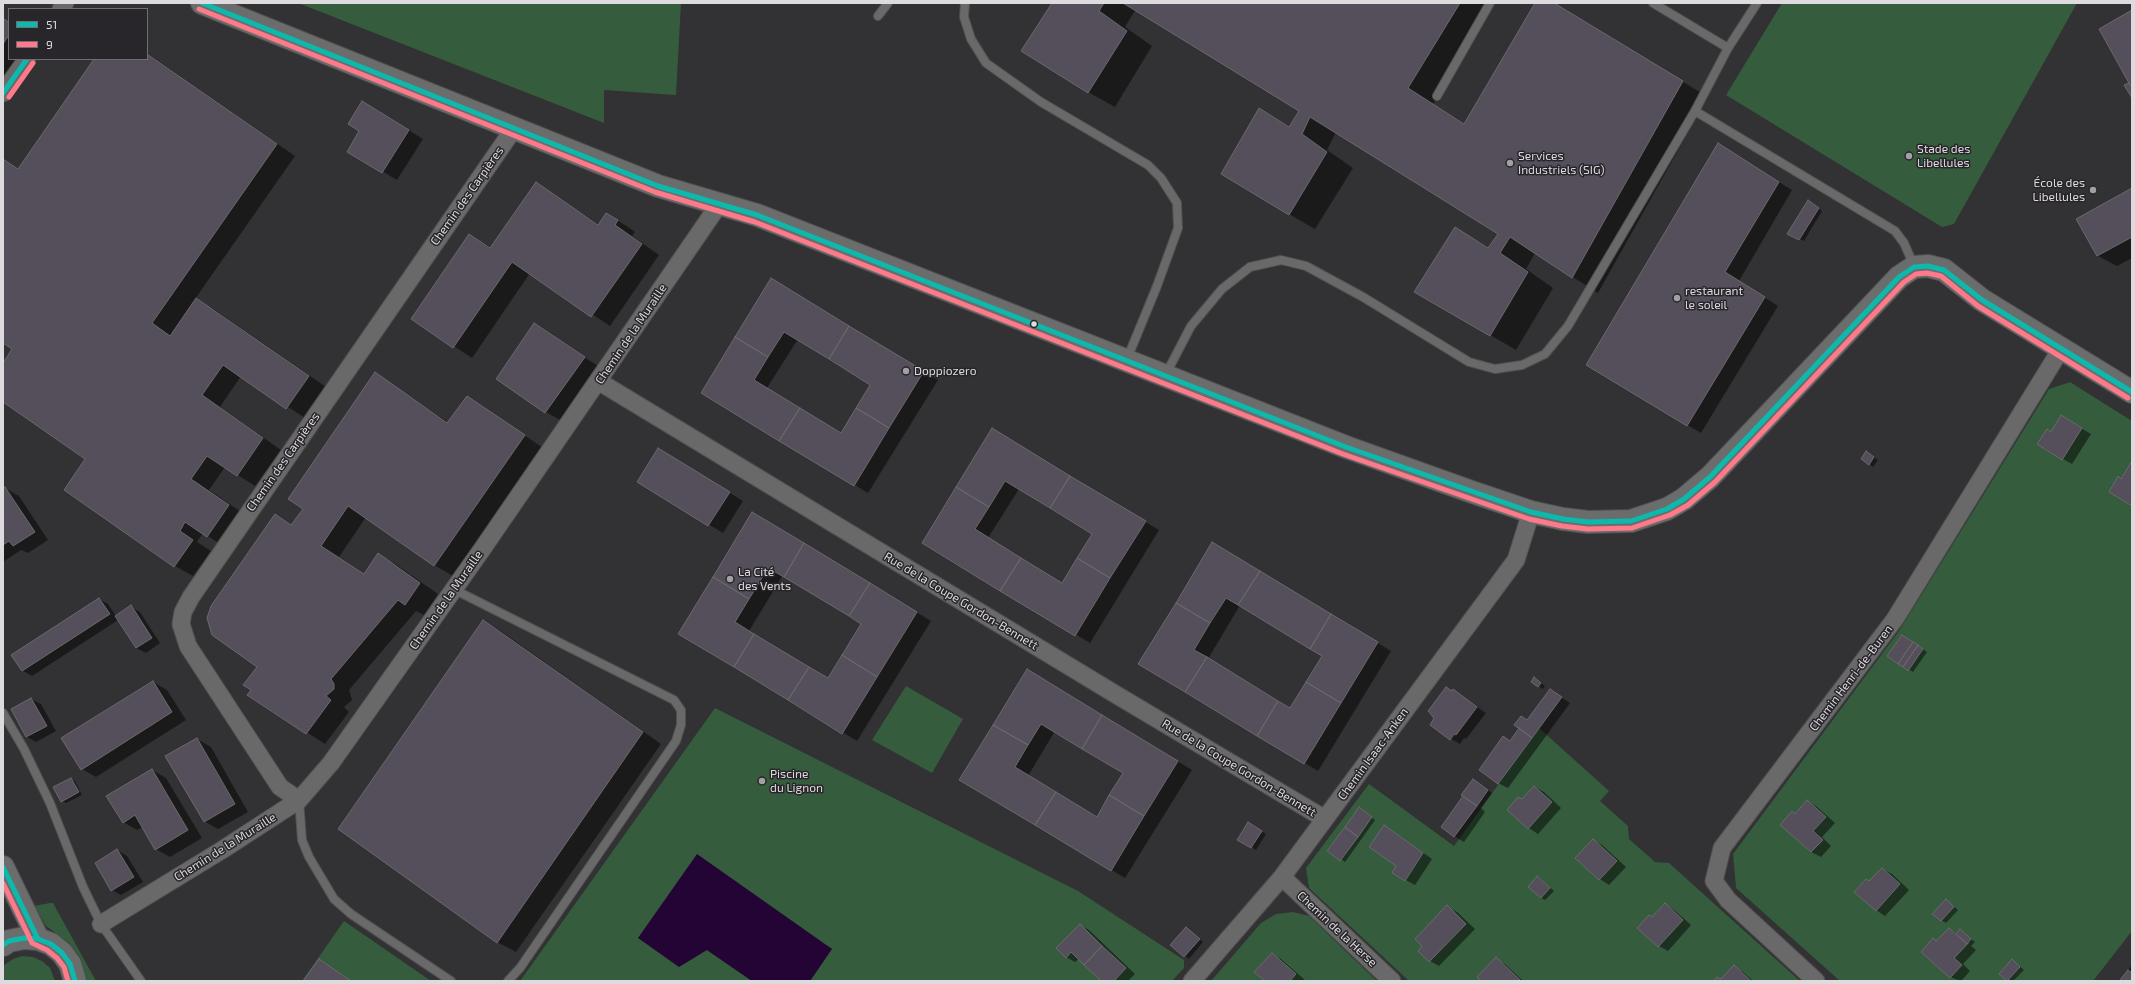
<!DOCTYPE html>
<html>
<head>
<meta charset="utf-8">
<style>
  body { margin:0 }
  #map { position:relative; width:2135px; height:984px; overflow:hidden; background:#323133; font-family:"Exo 2",sans-serif }
  canvas { display:block }
  .frame { position:absolute; inset:0; border:4px solid #dddbde; pointer-events:none }
  .legend { position:absolute; left:8px; top:8px; width:140px; height:52px; box-sizing:border-box; background:#28262a; border:1px solid #706e72; margin:0; padding:5px 7px; list-style:none; font-size:12px; color:#dddbde }
  .legend li { display:flex; align-items:center; gap:8px; height:20px }
  .legend b { width:20px; border:1px solid #706e72 }
</style>
</head>
<body>
<div id="map">
<canvas width="2135" height="984"></canvas>
<div class="frame"></div>
<ul class="legend">
<li><b style="height:5px;background:#0db8ac"></b>51</li>
<li><b style="height:5px;background:#fe7a8a"></b>9</li>
</ul>
</div>
<script>
const g = document.querySelector('canvas').getContext('2d');
g.lineJoin = 'round';
function paint(path, color) {
  g.fillStyle = color;
  g.fill(path, 'evenodd');
}
function poly(rows) {
  const path = new Path2D();
  for (const r of rows) {
    path.moveTo(r[0], r[1]);
    for (let i = 2; i < r.length; i += 2) path.lineTo(r[i], r[i + 1]);
  }
  return path;
}
function stroke(path, color, width, dash) {
  g.strokeStyle = color;
  g.lineWidth = width;
  g.lineCap = dash ? 'butt' : 'round';
  g.setLineDash(dash || []);
  g.stroke(path);
}
function drawText(font, color, halo, rows, align = 'center') {
  g.font = font + ' "Exo 2",sans-serif';
  g.lineWidth = 3;
  g.setLineDash([]);
  g.textBaseline = 'middle';
  g.strokeStyle = halo;
  g.fillStyle = color;
  for (const [text, x, y, turn = 0] of rows) {
    g.save();
    g.translate(x, y);
    g.rotate((+turn || 0) * Math.PI / 180);
    g.textAlign = isNaN(turn) ? turn : align;
    if (halo) g.strokeText(text, 0, 0);
    g.fillText(text, 0, 0);
    g.restore();
  }
}
paint(poly([
  [298,3,681,3,676,95,604,90,604,123],
  [1782,3,2077,3,1954,224,1942,227,1726,95],
  [2070,382,2132,421,2132,931,2093,981,1840,981,1736,888,1733,854,1899,631,2049,389],
  [906,686,963,719,932,773,872,740],
  [715,708,1078,891,1184,960,1184,968,1172,981,810,981,832,948,707,950,752,981,520,981],
  [1539,728,1609,791,1600,801,1628,826,1629,839,1655,862,1669,863,1800,981,1409,981,1309,888,1306,868,1369,784,1454,846],
  [50,903,53,903,96,981,87,981,80,957,69,943,46,926,34,906],
  [1293,912,1309,916,1377,981,1211,981,1261,923,1276,914],
  [344,921,431,981,302,981],
  [22,956,33,957,42,961,50,968,55,981,3,981,4,965,13,959]
]), '#355c3d');
paint(poly([
  [697,854,832,949,810,981,752,981,707,950,679,967,638,938]
]), '#230434');
paint(poly([
  [1053,3,1495,3,1433,104,1465,124,1537,3,1553,3,1708,97,1598,293,1535,253,1526,269,1553,288,1516,350,1416,292,1456,228,1489,248,1499,233,1336,132,1327,150,1353,168,1315,229,1289,214,1260,109,1290,127,1301,111,1136,9,1125,27,1152,46,1115,107,1088,92],
  [3,17,9,21,9,59,18,59,3,80],
  [147,53,295,156,195,299,215,310,326,387,305,418,241,376,220,407,281,450,255,486,225,467,209,490,247,516,225,547,203,533,197,542,211,551,193,576,175,566,65,489,86,459,3,401,3,364,13,349,3,342,3,159,19,169,95,59,147,59],
  [377,110,423,139,397,180,348,151],
  [1732,153,1792,190,1739,281,1778,306,1701,433,1687,425],
  [536,183,600,225,607,214,625,225,635,232,632,236,659,255,610,326,530,273,472,358,412,319,470,235,492,248],
  [2132,189,2132,258,2117,266,2098,256,2078,220],
  [1813,204,1822,211,1804,241,1793,236],
  [785,288,938,380,868,493,702,392],
  [798,339,872,384,841,434,767,388],
  [534,324,598,366,560,420,546,412],
  [375,374,449,423,467,397,542,447,453,576,434,565,366,517,339,557,365,574,378,554,397,565,438,594,424,615,416,611,349,690,352,700,344,707,349,712,325,744,249,695,259,667,276,515,292,525,304,508],
  [2062,417,2091,434,2072,464,2063,459,2052,433],
  [1006,438,1159,530,1090,643,924,542],
  [1019,489,1093,534,1062,584,988,538],
  [1871,455,1878,460,1873,467,1869,464],
  [672,457,743,501,723,533,638,482],
  [5,488,19,496,48,540,28,553,21,550,3,562,3,489],
  [767,521,931,621,857,741,680,633],
  [783,575,863,623,828,679,749,631],
  [1226,552,1391,651,1318,771,1140,663],
  [1240,605,1323,656,1291,709,1208,659],
  [99,599,108,604,116,616,131,607,140,612,160,643,146,653,136,648,118,620,32,676,23,671,12,655],
  [484,621,502,632,661,744,516,952,497,942],
  [1907,638,1927,652,1913,672,1889,656],
  [1041,678,1192,770,1125,878,961,780],
  [1055,731,1124,773,1097,818,1028,776],
  [1532,681,1538,681,1545,686,1543,689],
  [153,682,167,690,186,720,96,777,82,769],
  [1453,691,1486,713,1466,739,1464,738,1460,744,1451,739,1435,718],
  [1559,696,1570,703,1508,788,1498,783,1504,737,1511,741,1527,721],
  [31,699,41,704,56,731,36,742,27,737],
  [197,739,211,747,248,812,218,829,204,821],
  [152,770,166,778,202,838,170,857,156,849,143,827,137,830,123,822],
  [71,779,75,781,82,795,66,803,62,801],
  [1478,783,1492,793,1481,808,1485,812,1464,842,1454,836],
  [1535,787,1544,792,1561,808,1538,834,1529,828,1522,800],
  [1808,801,1817,807,1835,823,1822,837,1831,846,1821,857,1811,852,1781,825,1796,815],
  [1363,811,1375,820,1345,862,1329,850],
  [1248,824,1266,834,1256,850,1239,839],
  [1385,826,1432,859,1415,885,1393,873,1398,865],
  [1593,840,1602,845,1626,867,1609,885,1600,879,1577,858],
  [117,850,127,856,143,882,121,895,112,890],
  [1882,869,1892,874,1909,890,1885,916,1876,910,1870,882],
  [1537,877,1554,891,1545,900,1541,898],
  [1950,903,1958,910,1946,923,1941,920],
  [1665,904,1674,910,1691,925,1668,951,1659,946,1652,918],
  [1447,907,1457,912,1475,929,1439,966,1430,961],
  [1080,925,1089,930,1135,974,1128,981,1102,981,1079,959,1075,962,1066,957],
  [1186,928,1203,942,1189,959,1185,956],
  [1949,929,1958,934,1960,931,1975,942,1971,946,1976,950,1963,964,1970,971,1961,981,1950,977,1937,942],
  [1966,943,1969,943,1951,962,1950,961],
  [1272,954,1281,959,1305,980,1266,981],
  [1496,959,1505,964,1523,981,1483,981],
  [2012,960,2024,970,2013,981,2009,981],
  [2132,965,2132,981,2120,981],
  [1734,967,1743,972,1753,981,1715,981,1721,980]
]), '#0007');
const building = poly([
  [1052,3,1104,3,1099,11,1127,31,1088,93,1021,51,1052,3],
  [1123,3,1460,3,1408,88,1464,124,1535,3,1554,3,1683,81,1572,278,1510,237,1500,253,1528,272,1490,336,1414,292,1455,227,1488,248,1498,234,1310,117,1302,134,1327,152,1289,215,1221,174,1259,108,1289,127,1299,111,1123,3],
  [2132,10,2132,84,2130,85,2099,29,2132,10],
  [3,18,9,22,9,35,3,44,3,18],
  [147,54,277,144,152,323,170,336,196,298,309,376,286,409,223,365,202,395,263,438,237,476,207,456,191,479,229,505,207,537,185,522,180,531,193,540,174,567,64,490,85,459,3,402,3,363,12,349,3,343,3,159,18,169,94,59,147,59,147,54],
  [2129,83,2130,85,2132,84,2132,98,2124,85,2129,83],
  [362,101,409,130,382,173,347,152,359,131,348,124,362,101],
  [1718,143,1779,182,1725,272,1765,297,1687,426,1586,365,1718,143],
  [536,182,598,225,606,213,618,220,615,225,642,244,591,317,512,262,453,348,411,319,469,234,490,248,536,182],
  [2132,188,2132,237,2097,256,2076,219,2132,188],
  [1808,200,1819,208,1799,240,1787,234,1808,200],
  [771,278,849,326,829,359,784,332,768,357,735,337,771,278],
  [534,323,585,357,545,413,496,379,534,323],
  [849,326,924,371,889,428,856,408,870,385,829,359,849,326],
  [735,337,768,357,754,380,800,408,779,441,701,393,735,337],
  [375,372,447,423,467,396,525,435,434,566,348,506,321,546,364,574,378,553,420,583,405,605,398,600,331,679,334,684,334,689,326,696,331,700,306,734,247,695,251,690,243,685,257,667,212,635,207,618,211,606,275,514,291,525,303,509,288,499,375,372],
  [800,408,841,433,856,408,889,428,854,486,779,441,800,408],
  [2061,415,2082,428,2062,460,2037,444,2047,429,2051,432,2061,415],
  [992,428,1070,476,1050,508,1005,481,989,507,956,487,992,428],
  [658,448,730,492,708,526,637,482,658,448],
  [1866,451,1874,457,1869,465,1861,459,1866,451],
  [2132,461,2132,506,2109,492,2118,476,2121,479,2132,461],
  [1070,476,1146,521,1110,578,1077,558,1092,534,1050,508,1070,476],
  [5,487,35,532,13,546,9,541,3,545,3,488,5,487],
  [956,487,989,507,975,529,1021,558,1000,591,922,543,956,487],
  [752,512,804,543,784,577,768,568,749,599,713,577,752,512],
  [1212,542,1260,571,1238,605,1226,598,1210,623,1176,603,1212,542],
  [804,543,870,583,849,616,784,577,804,543],
  [1021,558,1062,583,1077,558,1110,578,1075,636,1000,591,1021,558],
  [1260,571,1331,614,1310,649,1238,605,1260,571],
  [713,577,749,599,735,622,754,634,734,667,678,634,713,577],
  [870,583,917,612,877,677,842,655,861,624,849,616,870,583],
  [99,598,110,614,22,671,11,655,99,598],
  [1176,603,1210,623,1194,650,1207,657,1185,692,1138,664,1176,603],
  [131,605,152,638,136,648,115,616,131,605],
  [1331,614,1378,642,1341,703,1306,682,1322,656,1310,649,1331,614],
  [483,620,643,732,497,943,338,829,483,620],
  [754,634,809,667,788,700,734,667,754,634],
  [1902,635,1913,642,1898,664,1887,656,1902,635],
  [1913,642,1918,645,1903,667,1898,664,1913,642],
  [1918,645,1923,649,1908,671,1903,667,1918,645],
  [842,655,877,677,842,734,788,700,809,667,828,678,842,655],
  [1207,657,1278,701,1257,736,1185,692,1207,657],
  [1027,669,1102,715,1082,749,1041,724,1028,745,993,725,1027,669],
  [1534,677,1541,683,1538,687,1531,682,1534,677],
  [153,681,172,712,81,770,61,738,153,681],
  [1306,682,1341,703,1304,764,1257,736,1278,701,1290,708,1306,682],
  [1446,687,1452,691,1453,689,1477,707,1456,735,1454,734,1450,740,1430,725,1434,718,1428,711,1446,687],
  [1550,689,1562,697,1532,738,1514,725,1521,716,1527,720,1550,689],
  [31,698,47,726,26,737,11,709,31,698],
  [1102,715,1178,761,1144,816,1109,795,1123,773,1082,749,1102,715],
  [993,725,1028,745,1015,767,1056,792,1035,825,959,780,993,725],
  [1519,728,1532,738,1498,784,1479,770,1503,736,1510,741,1519,728],
  [197,738,235,804,204,822,165,756,197,738],
  [152,769,188,830,155,850,135,815,123,823,106,796,152,769],
  [71,778,79,792,61,802,53,787,71,778],
  [1473,779,1488,790,1477,806,1461,795,1473,779],
  [1534,786,1552,802,1528,829,1507,810,1518,797,1522,799,1534,786],
  [1056,792,1097,817,1109,795,1144,816,1111,871,1035,825,1056,792],
  [1463,796,1477,806,1454,837,1441,827,1463,796],
  [1807,800,1826,817,1813,831,1823,840,1811,852,1780,825,1792,811,1795,814,1807,800],
  [1359,807,1372,817,1358,837,1345,827,1359,807],
  [1248,822,1262,831,1251,848,1237,840,1248,822],
  [1384,825,1423,853,1405,881,1392,873,1396,866,1369,847,1384,825],
  [1345,827,1358,837,1340,861,1327,851,1345,827],
  [1593,839,1617,861,1599,880,1575,858,1593,839],
  [117,849,134,877,111,891,95,863,117,849],
  [1882,868,1900,884,1876,911,1854,892,1866,879,1869,881,1882,868],
  [1537,876,1550,888,1541,898,1528,887,1537,876],
  [1946,899,1954,907,1941,921,1932,914,1946,899],
  [1665,903,1683,920,1658,947,1637,928,1649,915,1652,917,1665,903],
  [1447,905,1466,924,1429,962,1418,951,1422,946,1415,939,1447,905],
  [1080,924,1102,946,1084,965,1071,952,1066,958,1056,948,1080,924],
  [1186,927,1200,939,1184,957,1170,945,1186,927],
  [1949,928,1967,944,1954,958,1962,965,1950,978,1921,952,1933,938,1936,941,1949,928],
  [1960,929,1971,939,1967,944,1956,934,1960,929],
  [1102,946,1126,968,1114,981,1101,981,1084,965,1102,946],
  [1272,953,1296,974,1290,981,1265,981,1254,972,1272,953],
  [1496,957,1520,980,1519,981,1481,981,1477,977,1496,957],
  [319,959,351,981,303,981,319,959],
  [2012,959,2020,967,2007,981,1999,974,2012,959],
  [1734,965,1751,981,1714,981,1717,977,1721,979,1734,965],
  [2128,970,2132,973,2132,981,2119,981,2128,970]
]);
paint(building, '#554e5b');
stroke(building, '#6a696b', 1);
const lane = poly([
  [965,3,964,17,971,39,986,63,1041,102,1148,165,1161,178,1177,203,1178,228,1157,286,1127,359],
  [1653,3,1728,48],
  [878,16,888,3],
  [1437,96,1490,3],
  [1695,111,1895,231,1904,243,1914,266],
  [1166,374,1191,326,1222,289,1250,267,1281,260,1306,266,1363,297,1469,362,1495,369,1522,365,1545,354,1568,326,1695,111,1728,48,1757,3],
  [453,589,674,700,681,710,681,725,676,741,520,968,508,981],
  [3,713,24,749,50,803,83,887,101,924,141,981],
  [299,800,302,840,309,857,334,899,351,914,451,981]
]);
const street = poly([
  [61,9,65,3],
  [3,93,27,59],
  [598,381,1115,694,1325,819],
  [299,800,280,787,188,646,181,624,183,612,191,597,515,127],
  [1282,877,1392,981],
  [101,924,222,850,299,800,331,763,483,548,720,203],
  [1192,981,1282,877,1516,560,1531,512],
  [1816,981,1728,900,1714,881,1722,848,1895,619,2061,349]
]);
const secondary = poly([
  [202,3,658,186,757,215,1346,447,1472,492,1531,512,1563,519,1588,522,1631,521,1667,509,1684,499,1710,477,1899,277,1914,267,1928,266,1944,270,1982,300,2132,392],
  [3,867,38,939],
  [3,945,9,941,24,938,38,939,51,944,62,953,70,964,75,981]
]);
stroke(lane, '#515051', 10);
stroke(street, '#515051', 19);
stroke(secondary, '#515051', 24);
stroke(lane, '#6a696a', 8);
stroke(street, '#6a696a', 17);
stroke(secondary, '#6b6d6d', 22);
stroke(poly([
  [202,3,658,186,757,215,1346,447,1531,512,1563,519,1588,522,1631,521,1667,509,1684,499,1710,477,1899,277,1914,267,1928,266,1944,270,1982,300,2132,392],
  [3,93,27,59],
  [3,867,38,939],
  [3,945,9,941,24,938,38,939,51,944,62,953,70,964,75,981]
]), '#0db8ac', 5);
stroke(poly([
  [199,9,655,192,755,222,1343,454,1529,519,1562,526,1588,529,1632,528,1670,515,1688,505,1715,482,1904,282,1916,274,1927,273,1941,276,1978,306,2128,398],
  [9,97,33,63],
  [3,883,32,943,47,950,57,958,64,967,68,981]
]), '#fe7a8a', 5);
for (const [x, y, r, color] of [
  [1909,156,4,"#a1a0a2"],
  [1510,163,4,"#a1a0a2"],
  [2093,190,4,"#a1a0a2"],
  [1677,298,4,"#a1a0a2"],
  [1034,324,3.5,"#dddbde"],
  [906,371,4,"#a1a0a2"],
  [730,579,4,"#a1a0a2"],
  [762,781,4,"#a1a0a2"]
]) {
  const dot = new Path2D();
  dot.arc(x, y, r, 0, 2 * Math.PI);
  g.fillStyle = color;
  g.fill(dot);
  stroke(dot, '#28262a', 1.5);
}
drawText('12px', '#dddbde', '#28262a', [
  ["Stade des",1917,149],
  ["Libellules",1917,163],
  ["Services",1518,156],
  ["Industriels (SIG)",1518,170],
  ["École des",2085,183,"right"],
  ["Libellules",2085,197,"right"],
  ["restaurant",1685,291],
  ["le soleil",1685,305],
  ["Doppiozero",914,371],
  ["La Cité",738,572],
  ["des Vents",738,586],
  ["Piscine",770,774],
  ["du Lignon",770,788]
], 'left');
drawText('12px', '#dddbde', '#28262a', [
  ["Chemin des Carpières",467,196,-55],
  ["Chemin de la Muraille",631,334,-56],
  ["Chemin des Carpières",283,462,-55],
  ["Chemin de la Muraille",446,600,-55],
  ["Rue de la Coupe Gordon-Bennett",961,601,31],
  ["Chemin Henri-de-Buren",1851,678,-53],
  ["Chemin Isaac-Anken",1373,754,-54],
  ["Rue de la Coupe Gordon-Bennett",1239,768,31],
  ["Chemin de la Muraille",225,847,-32],
  ["Chemin de la Herse",1337,929,43]
]);
</script>
</body>
</html>
